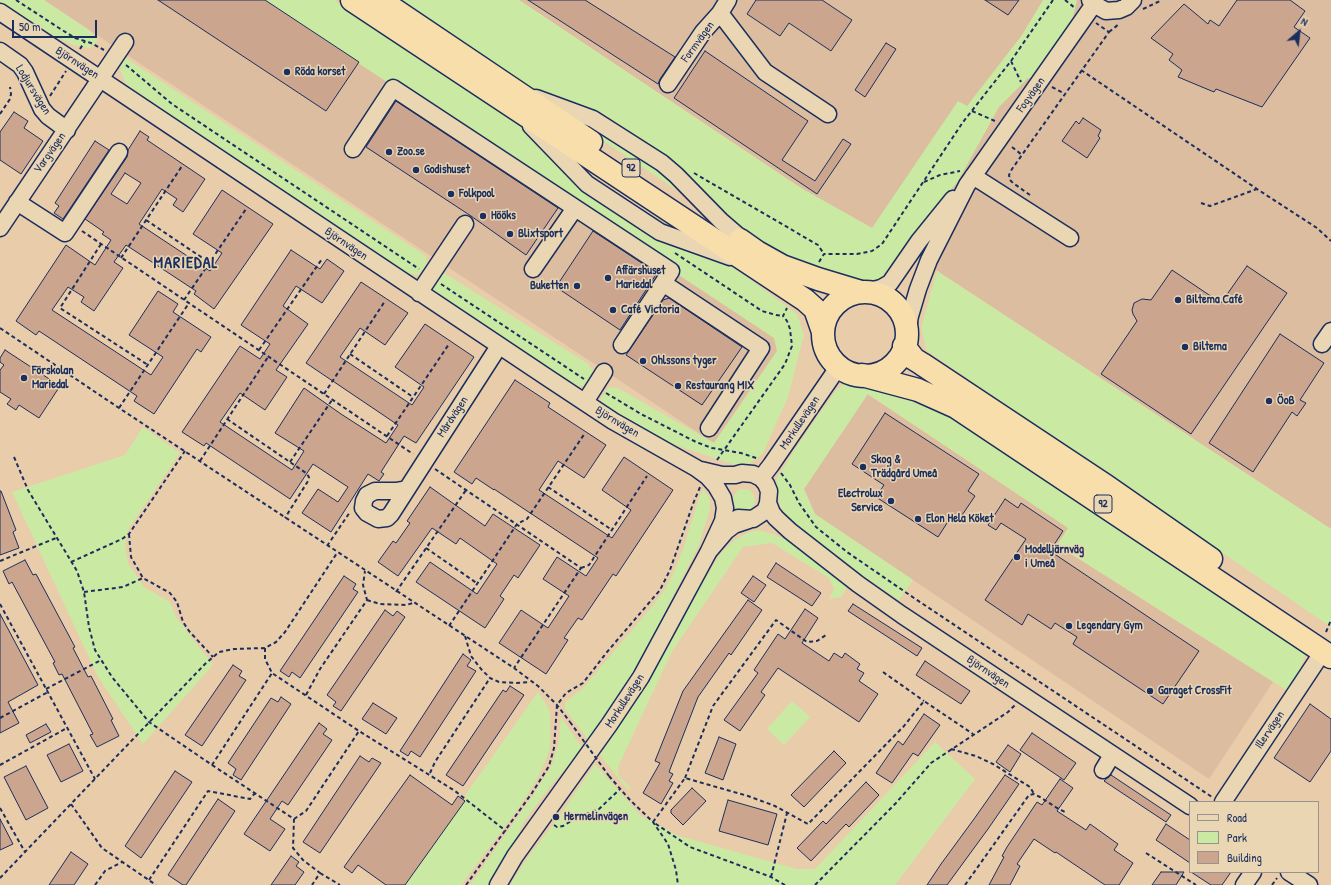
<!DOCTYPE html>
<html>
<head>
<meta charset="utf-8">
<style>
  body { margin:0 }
  #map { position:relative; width:1331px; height:885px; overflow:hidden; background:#e9ccaa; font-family:"Patrick Hand",sans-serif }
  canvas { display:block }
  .legend { position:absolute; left:1189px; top:801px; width:130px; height:72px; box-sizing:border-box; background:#ebd6b4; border:1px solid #989392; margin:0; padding:5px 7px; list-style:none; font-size:12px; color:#1b2f5e }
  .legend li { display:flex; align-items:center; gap:8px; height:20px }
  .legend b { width:20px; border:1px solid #989392 }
  .north { position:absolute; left:1279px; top:12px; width:40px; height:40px; -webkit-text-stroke:3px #ebd6b4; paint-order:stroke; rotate:28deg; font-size:11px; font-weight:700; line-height:16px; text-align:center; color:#1b2f5e }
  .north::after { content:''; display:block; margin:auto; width:14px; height:18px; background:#1b2f5e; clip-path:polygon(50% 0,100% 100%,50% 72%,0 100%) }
  .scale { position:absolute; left:12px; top:20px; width:85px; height:18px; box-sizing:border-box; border:2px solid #1b2f5e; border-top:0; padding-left:5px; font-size:12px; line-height:14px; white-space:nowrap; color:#1b2f5e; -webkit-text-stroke:3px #ebd6b4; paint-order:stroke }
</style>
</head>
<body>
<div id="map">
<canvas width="1331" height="885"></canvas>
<ul class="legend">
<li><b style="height:5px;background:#ebd6b4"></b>Road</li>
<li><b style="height:11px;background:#caeaa3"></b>Park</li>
<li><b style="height:11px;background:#cba58d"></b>Building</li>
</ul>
<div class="north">N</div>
<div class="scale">50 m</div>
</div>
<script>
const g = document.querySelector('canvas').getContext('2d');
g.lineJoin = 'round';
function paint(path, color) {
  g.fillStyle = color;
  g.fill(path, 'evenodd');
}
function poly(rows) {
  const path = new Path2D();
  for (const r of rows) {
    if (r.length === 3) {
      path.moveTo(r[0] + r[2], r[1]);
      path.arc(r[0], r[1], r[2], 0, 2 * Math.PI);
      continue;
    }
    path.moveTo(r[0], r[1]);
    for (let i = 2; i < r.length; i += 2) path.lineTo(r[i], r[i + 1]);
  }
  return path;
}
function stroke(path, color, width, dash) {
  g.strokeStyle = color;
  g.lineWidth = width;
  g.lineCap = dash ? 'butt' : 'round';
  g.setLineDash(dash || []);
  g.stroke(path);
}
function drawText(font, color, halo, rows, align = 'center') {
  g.font = font + ' "Patrick Hand",sans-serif';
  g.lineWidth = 3;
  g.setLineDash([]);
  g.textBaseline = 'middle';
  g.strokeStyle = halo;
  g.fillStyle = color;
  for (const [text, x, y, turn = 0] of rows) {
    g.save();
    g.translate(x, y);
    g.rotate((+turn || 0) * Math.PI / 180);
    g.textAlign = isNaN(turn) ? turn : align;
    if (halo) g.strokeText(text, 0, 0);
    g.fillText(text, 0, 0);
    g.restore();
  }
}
paint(poly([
  [44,0,263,0,775,338,777,351,714,443],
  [519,0,1331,0,1331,529,872,228,801,188],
  [867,394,1069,528,1057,545,1273,682,1209,779,815,514,804,489]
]), '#dcbda0');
paint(poly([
  [0,0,44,0,89,30,98,40,90,48,73,45,51,34,0,2],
  [263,0,334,0,508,114,584,189,669,244,732,266,797,314,804,335,788,397,763,453,744,468,675,445,603,407,601,398,609,387,618,388,714,443,777,351,774,338],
  [393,0,519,0,801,188,872,228,958,101,967,106,1022,35,1043,0,1077,0,1073,17,1035,78,1028,78,999,107,958,181,944,199,884,280,862,282,807,268,757,244],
  [126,58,426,256,427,264,418,275,401,272,126,84,120,70,124,59],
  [937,271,1331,529,1331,627,927,351,921,328],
  [444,273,587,363,592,369,594,374,585,385,577,387,433,295,430,288,439,276],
  [849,382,889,388,929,402,1306,653,1298,674,1288,691,1057,545,1068,528,868,394,804,489,815,514,913,580,899,600,848,566,793,524,780,506,776,480,799,443,837,389],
  [143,427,180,453,129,528,125,544,128,563,144,587,170,602,176,617,213,665,143,744,98,677,12,492,125,455],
  [744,500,11],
  [703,489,707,494,710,500,710,509,699,545,693,557,644,654,626,687,590,742,565,709,565,703,575,694,582,689,655,603,665,589,673,574,683,549,698,501],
  [758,530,773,534,792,542,845,581,846,589,841,597,829,599,834,589,829,578,772,543,743,547,673,650,666,664,618,767,618,773,620,777,631,788,628,790,600,755,639,696,673,638,698,589,721,553,732,542,747,533],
  [538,692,546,704,550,712,550,748,545,762,535,783,516,812,461,885,405,885,465,801,466,794],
  [792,701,810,717,784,745,767,729],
  [561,717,583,749,552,784,525,820,511,849,489,885,470,885,535,792,551,767,559,742],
  [935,742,975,779,895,885,510,885,526,860,561,814,595,764,641,816,679,836,797,869,815,869]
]), '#caeaa3');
const building = poly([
  [158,0,265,0,359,62,326,111,158,0],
  [528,0,585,0,675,57,660,79,658,84,528,0],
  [756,0,822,0,852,20,831,51,789,23,780,36,747,14,756,0],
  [985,0,1019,0,1008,15,985,0],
  [1237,0,1290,0,1305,11,1294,27,1310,38,1262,107,1216,89,1214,92,1178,77,1182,70,1169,60,1173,54,1151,38,1184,4,1208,24,1210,20,1219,26,1237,0],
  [886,43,896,49,865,97,855,90,886,43],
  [705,51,808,121,782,160,815,181,843,139,851,144,817,194,674,98,705,51],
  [396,101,558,208,526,255,471,216,366,147,396,101],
  [14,112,28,121,24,128,43,141,21,174,0,160,0,132,14,112],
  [1083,118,1101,130,1098,136,1100,138,1087,158,1062,141,1076,121,1079,124,1083,118],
  [140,131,149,137,147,140,205,179,183,212,173,205,177,199,162,189,139,224,210,271,222,253,193,234,222,190,273,224,214,309,194,294,196,291,126,245,114,262,123,268,94,311,81,302,84,297,68,287,52,310,151,375,163,357,129,335,158,291,178,304,173,312,211,337,201,352,197,349,154,414,134,401,137,396,39,331,36,335,16,321,66,245,95,265,111,240,102,234,104,232,85,219,127,157,128,150,140,131],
  [125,173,141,183,127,204,111,194,125,173],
  [95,141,109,150,63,219,54,213,59,206,55,203,95,141],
  [593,231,657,273,620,330,556,287,593,231],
  [291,250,320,269,327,259,344,271,322,303,296,286,283,306,308,324,276,370,287,377,265,410,240,393,220,422,292,470,304,451,275,433,304,388,341,414,386,443,398,425,306,363,361,282,408,313,385,345,360,328,340,357,412,405,424,387,395,367,425,324,474,357,416,443,404,436,381,472,384,474,379,481,368,474,331,532,302,513,318,489,338,502,348,487,313,464,290,499,206,443,204,446,182,432,240,346,260,359,270,344,241,325,291,250],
  [1247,266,1287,293,1191,434,1101,374,1137,321,1133,314,1132,310,1134,303,1142,299,1151,300,1172,270,1221,303,1247,266],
  [669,298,742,347,702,405,626,355,663,300,669,298],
  [1280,334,1324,363,1300,400,1306,403,1297,416,1292,412,1253,472,1209,443,1280,334],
  [5,350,60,386,39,418,19,405,16,410,7,404,11,399,0,392,0,370,4,365,0,362,0,358,5,350],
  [515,380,550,403,548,407,606,445,584,478,558,461,539,490,612,538,631,510,602,490,624,457,673,490,616,576,613,574,582,620,578,618,564,638,568,640,546,674,499,643,521,610,548,628,569,596,543,579,557,557,586,576,598,558,494,489,494,490,476,478,472,484,454,472,515,380],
  [885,413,979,474,968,491,975,496,958,521,951,517,938,537,876,497,884,485,852,464,885,413],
  [430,487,485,526,493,514,540,545,518,578,514,575,500,596,504,599,485,628,416,582,430,562,477,594,497,564,460,538,456,544,432,528,398,576,378,562,393,541,396,543,410,523,407,521,430,487],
  [0,491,1,491,16,530,13,532,19,548,0,555,0,491],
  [1005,499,1018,508,1021,503,1063,531,1050,551,1199,651,1163,704,1073,644,1077,637,1055,623,1051,629,1028,614,1022,625,985,600,1026,539,1001,523,996,530,988,525,1005,499],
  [25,560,33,575,36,574,75,647,73,648,88,677,91,676,113,719,111,720,119,736,97,747,90,735,93,734,62,674,59,675,53,663,55,662,12,582,9,584,3,571,25,560],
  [776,563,821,593,812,606,767,577,776,563],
  [344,576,356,584,353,589,358,592,300,678,292,672,289,677,280,671,344,576],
  [753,576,766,585,754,602,741,593,753,576],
  [748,600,762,610,731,655,729,653,698,697,669,772,673,774,669,781,673,783,661,804,643,793,660,763,655,761,683,691,748,600],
  [853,604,922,648,917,656,848,611,853,604],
  [805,609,818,618,802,643,829,661,834,653,842,658,845,653,860,664,857,669,864,673,859,681,878,694,859,722,778,668,761,692,765,695,740,731,724,720,758,673,754,670,778,634,785,639,805,609],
  [385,610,393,616,397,611,405,617,341,711,333,706,336,702,327,695,385,610],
  [0,614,38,685,8,702,19,723,0,733,0,614],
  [463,654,471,660,467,666,476,671,420,757,411,751,408,756,400,751,463,654],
  [925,661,970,691,961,704,916,675,925,661],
  [233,665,242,671,239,676,246,680,202,746,185,735,233,665],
  [510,686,524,695,463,786,446,775,503,690,506,692,510,686],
  [281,697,291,704,241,780,233,775,236,769,228,763,271,698,278,702,281,697],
  [373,703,397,718,386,734,362,719,373,703],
  [1310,704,1331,719,1331,751,1310,782,1274,758,1310,704],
  [924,714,940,725,918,756,913,753,892,783,876,773,898,741,903,745,924,714],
  [319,723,327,729,323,734,332,740,288,805,282,801,270,819,285,829,270,851,244,834,319,723],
  [46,724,51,732,30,743,26,735,46,724],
  [1032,733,1076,763,1064,780,1020,750,1032,733],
  [719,737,736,744,723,780,705,773,719,737],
  [69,744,83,771,61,782,47,755,69,744],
  [1008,745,1021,754,1010,772,996,762,1008,745],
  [834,751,846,763,804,807,791,795,834,751],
  [360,756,369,762,372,758,381,763,320,853,303,842,360,756],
  [26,766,48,808,26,820,4,777,26,766],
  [175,771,192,782,141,858,125,846,175,771],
  [410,775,452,805,458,796,465,801,405,885,386,885,358,865,352,873,344,867,410,775],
  [1005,775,1019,784,988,829,947,885,927,885,941,864,974,819,1005,775],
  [1111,775,1171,815,1166,822,1104,781,1111,775],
  [1060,779,1073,788,1057,811,1086,830,1090,824,1118,844,1114,850,1133,863,1119,885,1105,885,1056,852,1055,853,1034,839,1017,864,1020,866,1010,885,989,885,1004,857,1002,856,1007,847,1037,802,1042,805,1060,779],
  [866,782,879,795,849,827,846,824,811,861,797,848,823,821,826,824,866,782],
  [692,788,706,801,683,825,671,813,671,810,692,788],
  [218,799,235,811,186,885,183,885,168,875,218,799],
  [728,800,777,814,768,845,719,831,728,800],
  [0,819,13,844,0,850,0,819],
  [1166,824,1190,840,1190,863,1156,840,1166,824],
  [71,852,88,864,74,885,49,885,71,852],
  [291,856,299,862,296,866,304,872,295,885,271,885,291,856],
  [1161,872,1184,872,1176,885,1152,885,1161,872],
  [1191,872,1231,872,1222,885,1211,885,1191,872]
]);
paint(building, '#cba58d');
stroke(building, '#1b2f5e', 1);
stroke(poly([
  [1318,659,1331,640]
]), '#c0ad9b', 16, [16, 8]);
const minor = poly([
  [1090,0,1094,4,1106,11,1119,10,1126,7,1133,0],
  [0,12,548,378,613,421,696,468,707,476,716,486,723,498,725,508,723,521,709,551],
  [720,13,765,72,828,114],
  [0,51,20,65,25,72,42,109,48,116,67,130],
  [668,84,703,32,720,13,728,0],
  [536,98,593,119,662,163,676,175,721,221,750,246],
  [531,126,587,184,660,232,730,257],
  [353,149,393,88,671,271,622,345],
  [973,176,1070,238],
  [17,202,65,233,119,152],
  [0,228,125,42],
  [533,269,575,208],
  [663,283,761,348,709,428],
  [867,292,881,288,890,283,919,241,953,199],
  [419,293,465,224],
  [906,338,910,316,918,289,929,260,967,185,1094,4],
  [1322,344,1331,331],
  [585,402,604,372],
  [701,470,722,475,735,475,742,473,753,474,761,478,766,484,769,491,768,503,765,511,753,519,738,518],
  [761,478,771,465,839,366],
  [407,489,396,491,375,491,367,495,364,501,363,508,367,513,378,519,387,518,391,514,499,346],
  [768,503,772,513,776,518,790,531,858,584,902,615,1190,806],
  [1103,770,1112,755],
  [1223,802,1318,659],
  [1289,872,1309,885],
  [498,885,515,856,609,725,641,677,709,551,726,531,734,525,749,520],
  [1244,885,1253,872]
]);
const highway = poly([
  [352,0,805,300,815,309,823,332],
  [380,0,591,142],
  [740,240,757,252,782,266,818,279,861,292],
  [865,334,42],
  [904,346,914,359,922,364,1106,486,1211,559],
  [862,375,918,390,956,407,1331,657]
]);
stroke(minor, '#1b2f5e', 19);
stroke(highway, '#1b2f5e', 25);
stroke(poly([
  [16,0,59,28,75,38,91,43,104,50],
  [1065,0,1075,8],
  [1143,9,1162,0],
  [1109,32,1119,24],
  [80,49,85,41],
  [1011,61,1021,82],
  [126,65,172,104,419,269],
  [1081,70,1257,189,1317,228,1331,241],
  [1052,87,1065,94],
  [50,96,66,71],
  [972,111,995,121],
  [0,114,10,99,11,94,10,87],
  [1012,147,1022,155],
  [694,173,818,245,824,254],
  [924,182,940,175,960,171],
  [1030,195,1013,183,1010,180,1009,175,1012,169,1109,32,1096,23],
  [1201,203,1210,206,1257,189],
  [146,220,210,263],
  [82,231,413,454],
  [101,244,60,308,148,365],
  [675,253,762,311,776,315,783,316],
  [121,258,182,166],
  [819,262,824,254,857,254,872,251,882,244,963,122,1011,61,1053,0],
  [441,284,584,379],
  [184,300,246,209],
  [0,328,119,408,514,668,538,686,557,705,570,722],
  [259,350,322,259],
  [350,354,413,397],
  [606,393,641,414,696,442,712,448,741,453,759,459],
  [324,394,385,301],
  [119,408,189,303],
  [227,419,306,473,309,477,308,481,285,518],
  [387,436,449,344],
  [14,457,28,490,77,571,84,592,89,627,95,650,112,677,149,722,212,765,272,673],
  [717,460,785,364,792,346,790,329,787,321,783,316,787,308],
  [200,461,268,357],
  [290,462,332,400],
  [435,469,581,568,514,668],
  [781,473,790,485,799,503,816,527,847,552,914,598,1212,797],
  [548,487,612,530],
  [129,534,131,557,143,578,170,593,177,602,183,622,189,631,213,657],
  [327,546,350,512],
  [426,548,478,584],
  [0,561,56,538],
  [71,562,122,539,129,534,185,451],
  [581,568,589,565,647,476],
  [84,592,123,587,143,578],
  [396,592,466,490],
  [367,600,380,604,406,605,413,603],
  [0,604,95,779],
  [449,626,517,524,527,519,585,433],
  [1326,632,1331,620],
  [465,636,471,656,481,669,490,678,499,682,516,683,530,682],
  [265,648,265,659,272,673,359,731,455,791,506,831],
  [883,672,924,701],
  [46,689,101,660],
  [306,695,320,669,367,600,363,585,365,571],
  [0,718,48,692],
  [951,749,976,756,993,764,1030,787,1034,794],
  [0,765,67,728],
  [212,765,294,819,293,848,303,860,320,873,312,885],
  [430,773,435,762,490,678],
  [609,776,630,800,653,822,668,844,676,870,678,885],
  [685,778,713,706,776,620,807,642,817,641,826,635],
  [71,804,102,848,156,885],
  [0,808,25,852],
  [294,819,306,811,359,731],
  [554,825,557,827,563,826,576,818,599,809,620,789],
  [1146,853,1196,885],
  [320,873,340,885],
  [771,877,787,813],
  [0,878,205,664,219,652,234,649,265,648,276,642,285,632,337,553],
  [149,880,208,791,250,799,255,793],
  [95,885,105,871,122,862],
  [466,885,532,793,549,766,554,748,557,705,566,693,583,683,607,652,660,590,670,570,693,504,700,487],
  [785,885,771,877,690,847,653,822,685,778,748,796,775,806,808,824,904,726,924,701,973,734],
  [815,885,896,803,931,763,1008,712,1015,705],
  [965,885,1029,795,1034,794,1040,797,1057,808,1067,813],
  [1272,885,1277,878]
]), '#1b2f5e', 2, [4, 3]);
stroke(minor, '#ebd6b4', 16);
stroke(highway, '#f8deab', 22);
stroke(poly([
  [570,722,609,776]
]), '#1b2f5e', 2, [4, 3]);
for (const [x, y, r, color] of [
  [287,72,4,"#1b2f5e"],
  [389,152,4,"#1b2f5e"],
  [416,170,4,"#1b2f5e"],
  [451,194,4,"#1b2f5e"],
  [483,216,4,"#1b2f5e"],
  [510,234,4,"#1b2f5e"],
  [608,278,4,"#1b2f5e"],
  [577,286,4,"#1b2f5e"],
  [1178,300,4,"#1b2f5e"],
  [613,310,4,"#1b2f5e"],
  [1185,347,4,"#1b2f5e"],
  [643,361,4,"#1b2f5e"],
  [24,378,4,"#1b2f5e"],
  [678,386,4,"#1b2f5e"],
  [1269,401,4,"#1b2f5e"],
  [863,467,4,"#1b2f5e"],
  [891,501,4,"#1b2f5e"],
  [918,519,4,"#1b2f5e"],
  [1017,557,4,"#1b2f5e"],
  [1069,626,4,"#1b2f5e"],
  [1150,691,4,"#1b2f5e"],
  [556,817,4,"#1b2f5e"]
]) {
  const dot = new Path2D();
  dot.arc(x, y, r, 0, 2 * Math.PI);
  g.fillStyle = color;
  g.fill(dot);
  stroke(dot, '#ebd6b4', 1.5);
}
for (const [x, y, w] of [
  [631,168,18],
  [1103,504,18]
]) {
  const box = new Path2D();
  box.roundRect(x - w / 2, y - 9, w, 18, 3);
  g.fillStyle = '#ebd6b4';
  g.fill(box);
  stroke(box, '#1b2f5e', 1);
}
drawText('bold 11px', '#1b2f5e', null, [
  ["92",631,168],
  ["92",1103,504]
]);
drawText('12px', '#1b2f5e', '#ebd6b4', [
  ["Formvägen",698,42,-54],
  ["Björnvägen",77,63,33],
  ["Lodjursvägen",33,90,58],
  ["Fogvägen",1031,95,-55],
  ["Vargvägen",50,153,-55],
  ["Björnvägen",346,244,34],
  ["Mårdvägen",453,417,-57],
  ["Björnvägen",617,422,31],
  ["Morkullevägen",800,423,-56],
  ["Björnvägen",988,672,34],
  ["Morkullevägen",625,701,-57],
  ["Illervägen",1270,730,-56]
]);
drawText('bold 12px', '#1b2f5e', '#ebd6b4', [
  ["Röda korset",295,72],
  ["Zoo.se",397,152],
  ["Godishuset",424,170],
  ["Folkpool",459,194],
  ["Hööks",491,216],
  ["Blixtsport",518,234],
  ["Affärshuset",616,271],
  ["Mariedal",616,285],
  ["Buketten",569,286,"right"],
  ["Biltema Café",1186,300],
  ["Café Victoria",621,310],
  ["Biltema",1193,347],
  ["Ohlssons tyger",651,361],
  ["Förskolan",32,371],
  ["Mariedal",32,385],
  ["Restaurang MIX",686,386],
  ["ÖoB",1277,401],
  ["Skog &",871,460],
  ["Trädgård Umeå",871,474],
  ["Electrolux",883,494,"right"],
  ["Service",883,508,"right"],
  ["Elon Hela Köket",926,519],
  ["Modelljärnväg",1025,550],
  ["i Umeå",1025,564],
  ["Legendary Gym",1077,626],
  ["Garaget CrossFit",1158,691],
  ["Hermelinvägen",564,817]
], 'left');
g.letterSpacing = '1px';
drawText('bold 16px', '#1b2f5e', '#ebd6b4', [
  ["MARIEDAL",186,264]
]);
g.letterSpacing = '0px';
</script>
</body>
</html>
